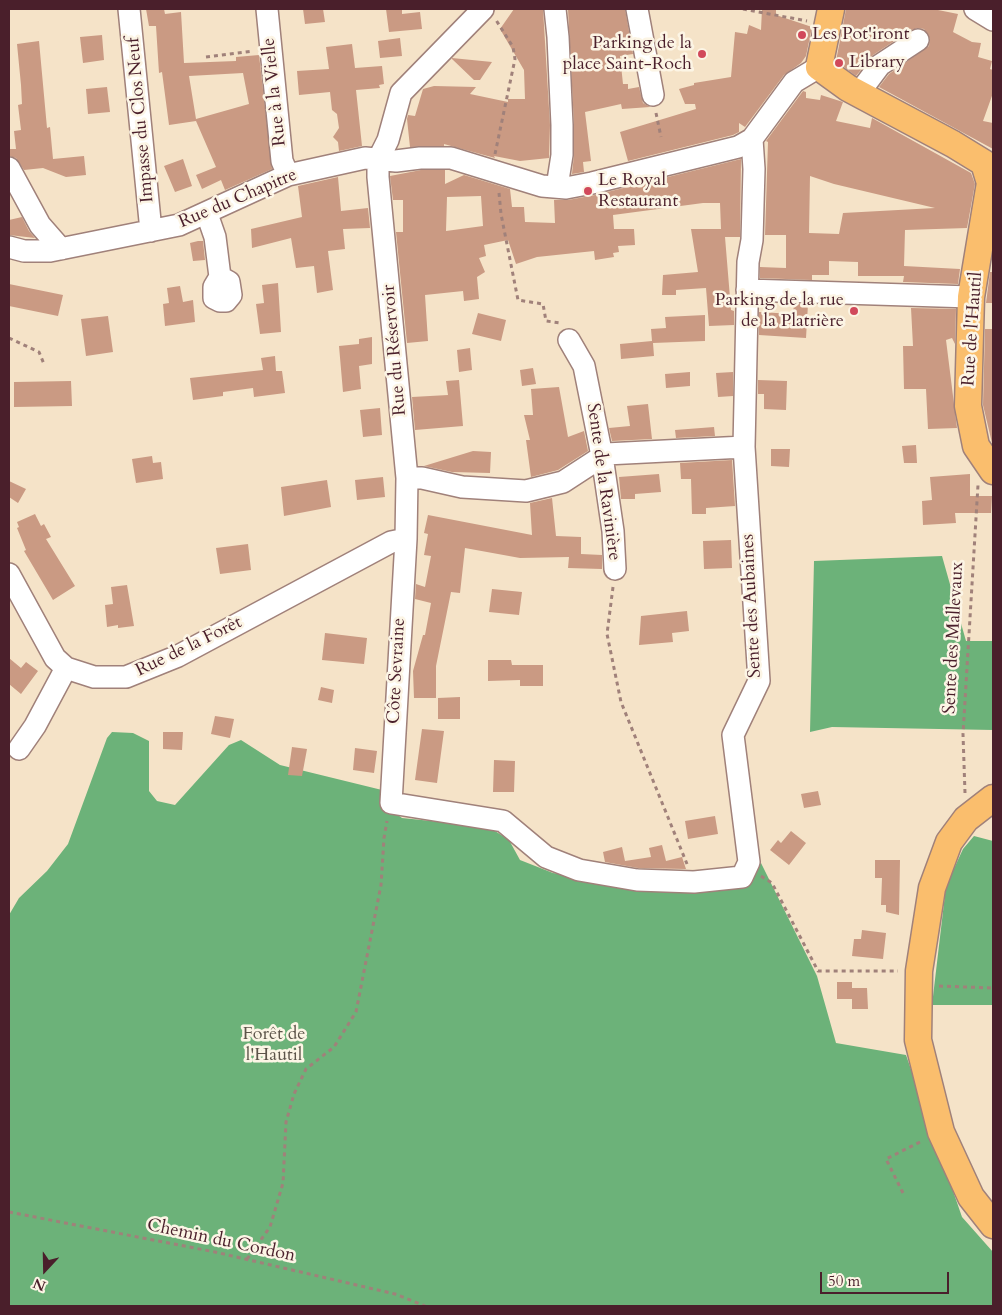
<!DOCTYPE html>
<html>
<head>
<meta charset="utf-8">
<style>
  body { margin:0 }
  #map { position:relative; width:1002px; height:1315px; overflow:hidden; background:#f5e3c8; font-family:Cardo,serif }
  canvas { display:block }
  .frame { position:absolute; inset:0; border:10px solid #4a1f2b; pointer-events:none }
  .north { position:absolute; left:20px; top:1245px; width:50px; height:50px; -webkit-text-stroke:4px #fcf5e5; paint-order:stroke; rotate:201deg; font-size:14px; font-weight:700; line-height:20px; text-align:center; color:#4a1f2b }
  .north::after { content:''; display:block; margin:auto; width:18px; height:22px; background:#4a1f2b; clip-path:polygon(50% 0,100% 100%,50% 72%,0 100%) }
  .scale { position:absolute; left:820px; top:1272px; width:129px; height:22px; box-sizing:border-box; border:2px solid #4a1f2b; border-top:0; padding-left:6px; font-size:15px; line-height:18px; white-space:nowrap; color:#4a1f2b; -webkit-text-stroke:4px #fcf5e5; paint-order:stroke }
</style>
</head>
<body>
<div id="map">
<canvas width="1002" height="1315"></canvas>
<div class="frame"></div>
<div class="north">N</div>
<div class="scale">50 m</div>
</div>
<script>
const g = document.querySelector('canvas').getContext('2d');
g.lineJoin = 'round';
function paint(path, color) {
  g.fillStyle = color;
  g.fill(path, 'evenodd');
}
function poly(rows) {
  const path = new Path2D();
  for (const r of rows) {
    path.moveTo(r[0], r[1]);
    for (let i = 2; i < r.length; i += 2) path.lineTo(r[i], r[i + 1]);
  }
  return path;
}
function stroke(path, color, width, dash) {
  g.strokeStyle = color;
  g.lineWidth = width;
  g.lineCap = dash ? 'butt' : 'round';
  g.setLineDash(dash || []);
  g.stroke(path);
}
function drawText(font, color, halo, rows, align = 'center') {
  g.font = font + ' Cardo,serif';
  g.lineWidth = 5;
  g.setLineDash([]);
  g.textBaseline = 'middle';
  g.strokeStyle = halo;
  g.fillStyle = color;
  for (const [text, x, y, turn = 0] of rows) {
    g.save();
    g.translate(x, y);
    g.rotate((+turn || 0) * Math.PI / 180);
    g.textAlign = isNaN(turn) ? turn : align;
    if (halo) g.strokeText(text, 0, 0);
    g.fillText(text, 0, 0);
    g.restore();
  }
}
paint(poly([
  [942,556,966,641,993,641,993,730,832,727,810,732,814,561],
  [112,732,133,733,149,741,149,791,157,801,175,805,229,745,241,740,280,765,382,790,394,812,402,818,470,825,495,831,509,840,520,860,553,873,634,884,734,874,761,863,817,976,836,1043,906,1055,962,1217,993,1252,993,1306,9,1305,9,915,19,898,47,871,68,844,107,738],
  [974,836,993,841,993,1005,932,1005,946,886,963,849]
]), '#6cb279');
paint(poly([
  [146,9,164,9,165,14,181,12,184,63,236,61,236,57,259,55,272,169,225,190,221,180,202,189,196,175,216,167,196,121,169,125,162,72,159,73,156,26,149,26],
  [243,73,249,104,196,119,189,76],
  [303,9,323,9,325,22,305,24],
  [386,9,402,9,402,14,420,12,422,29,389,32],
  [514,9,543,9,550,125,549,158,520,161,494,156,495,158,444,144,444,146,410,147,407,119,408,115,415,116,423,89,434,86,476,87,470,94,508,102,508,99,525,99,524,70,500,29],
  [568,9,625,9,633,54,620,56,623,84,628,84,628,89,639,87,643,103,650,107,622,109,621,104,585,112,591,161,583,162,584,172,572,174,574,155,574,124],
  [762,9,776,9,776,15,812,27,806,56,801,63,784,75,745,127,739,123,739,132,733,135,628,161,620,132,696,109,695,104,685,104,679,89,694,85,694,83,731,77,735,32,747,34,749,25,761,30],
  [846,9,933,9,958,14,953,32,972,42,981,43,978,57,992,61,990,69,993,70,993,93,983,121,993,123,993,149,879,87,889,74,929,46,930,39,924,29,918,28,911,30,873,55,856,76,836,61],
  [102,35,104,60,83,63,80,37],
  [400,38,402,56,380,58,378,41],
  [39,41,47,128,50,127,53,159,84,156,86,175,66,177,43,168,24,170,16,158,9,156,9,149,16,149,14,131,21,130,18,105,22,104,21,85,17,44],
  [352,44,355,68,382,66,384,84,379,85,380,88,356,90,362,146,339,151,338,142,333,137,339,128,337,114,332,110,330,92,299,95,297,71,329,69,326,47],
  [452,59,452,58,492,62,480,80,474,80],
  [107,87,110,112,88,114,86,89],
  [803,91,806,92,806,98,820,100,821,95,843,102,836,121,870,128,872,118,971,173,975,184,967,228,905,230,904,266,960,269,958,284,903,282,904,276,858,276,858,262,829,261,829,275,812,275,812,280,760,278,760,267,786,268,786,235,765,235,768,142,766,141],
  [810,176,834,184,935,208,843,213,839,234,809,233],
  [183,159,192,186,175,192,164,166],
  [741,159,740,237,725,237,731,310,734,311,734,325,709,326,706,288,676,290,676,295,662,295,663,275,698,272,691,229,721,229,720,203,703,203,613,215,614,229,634,229,635,245,618,246,619,252,613,253,614,257,595,260,594,251,537,257,516,264,508,240,484,245,486,256,479,258,485,272,477,277,479,299,464,301,463,291,425,295,428,341,407,343,396,232,403,232,403,200,393,200,390,176,421,170,445,170,445,184,464,175,510,189,512,207,524,207,525,222,555,223,554,200,568,200,595,195],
  [481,196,483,226,446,231,447,197],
  [338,177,341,211,368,208,370,228,343,229,345,249,328,251,333,290,317,293,314,266,296,268,291,238,252,248,251,229,302,217,298,186],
  [22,217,29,231,35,238,9,235,9,220],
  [198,241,203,241,205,260,193,261,190,243],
  [990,272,993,272,993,303,986,303],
  [278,283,281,332,260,334,256,304,264,303,262,285],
  [9,284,63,295,58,316,9,306],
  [180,286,183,302,193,300,195,322,165,326,163,304,169,303,167,288],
  [794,304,808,304,806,338,759,335,759,312,793,314],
  [911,308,956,309,955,344,952,338,946,340,957,428,928,429,926,389,904,389,903,346,913,346],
  [478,313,506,320,501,341,472,334],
  [705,315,705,341,653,343,654,356,621,359,620,344,652,341,651,329,666,328,665,317],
  [108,316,113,352,86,356,81,319],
  [985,329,993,329,992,443,983,405],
  [372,337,372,364,359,366,361,389,343,392,339,346,359,344,359,339],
  [470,348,472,370,459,372,457,350],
  [275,356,276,371,282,371,285,393,254,397,253,388,223,392,223,396,193,400,190,378,263,370,261,358],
  [533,368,536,384,522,386,520,370],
  [690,372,690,386,666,388,665,374],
  [733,372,733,396,718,397,716,373],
  [459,380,463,426,415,430,412,397,448,395,446,381],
  [758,380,787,381,786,410,764,409,764,394,758,394],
  [71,381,72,406,14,407,14,382],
  [559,387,568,437,584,431,588,451,558,470,531,477,526,440,530,440,524,415,533,415,531,389],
  [648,404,652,439,612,441,609,428,630,426,627,406],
  [380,408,382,435,363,437,360,410],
  [714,427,715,436,676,438,675,430],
  [916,445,917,463,904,463,902,446],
  [771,449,790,449,789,467,771,466],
  [473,451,491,452,490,473,452,472,424,466],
  [152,456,153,463,161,462,163,479,136,483,132,459],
  [732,460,735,506,706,508,706,514,692,514,691,479,681,479,680,463],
  [659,474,661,492,635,494,635,499,621,499,619,477],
  [970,474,970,496,992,496,991,513,955,513,956,523,923,525,922,501,932,500,930,477],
  [383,477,385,497,357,500,355,480],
  [327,480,331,507,284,516,281,487],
  [9,481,26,489,18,503,9,497],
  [552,498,556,536,581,537,581,554,602,555,602,569,568,568,569,557,520,558,465,548,460,593,451,592,436,666,436,698,414,698,413,671,423,635,425,635,431,603,415,599,416,584,425,587,431,556,424,555,428,534,424,533,428,515,532,535,530,503],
  [35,514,41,526,44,524,51,537,46,539,75,586,53,600,24,551,26,550,17,528,19,527,17,522],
  [731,540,732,568,704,569,703,541],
  [248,544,251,570,220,574,216,548],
  [127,585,134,626,118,628,118,625,107,627,105,605,113,604,111,587],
  [492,589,522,592,519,615,489,612],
  [687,611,689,631,672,633,673,642,639,645,641,616],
  [325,633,367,638,364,664,322,660],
  [9,658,21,668,26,662,38,671,21,694,9,684],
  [488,660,511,660,512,665,543,665,543,686,520,686,520,680,488,681],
  [321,687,334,690,332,703,318,700],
  [460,697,460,719,438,719,438,698],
  [215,716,234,719,230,738,211,734],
  [422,729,444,731,437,783,415,780],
  [163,732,183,732,182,750,163,749],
  [292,747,307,749,302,776,288,775],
  [355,748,377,751,374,773,353,770],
  [494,760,515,761,514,792,493,792],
  [818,791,821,805,804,808,801,794],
  [715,816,718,834,688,839,685,821],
  [791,831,806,843,789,865,770,850,778,840,781,843],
  [662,845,666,861,682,857,686,869,638,868,605,862,603,852,622,847,625,861,651,857,649,848],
  [875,860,900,860,899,915,886,912,886,905,881,905,882,878,875,878],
  [862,930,886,933,883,959,852,956,854,939,861,939],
  [837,982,852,982,852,999,837,999],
  [852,988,867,988,868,1009,852,1009]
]), '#ca9a83');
const minor = poly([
  [129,9,151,231],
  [267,9,282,161,288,175],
  [483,9,401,93,388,140,378,160,378,177,407,478,406,539,391,803,503,821,546,857,579,870,637,880,694,882,742,877,749,862,733,735,759,681,744,447,748,262,752,240,754,169,752,139],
  [555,9,558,37,562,125,562,155,557,187],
  [637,9,653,95],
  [975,9,993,20],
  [859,93,880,65,918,40],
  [9,168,40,225,61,249],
  [207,214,215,237,220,277,214,287,214,298,220,301,226,301,231,295,229,282,220,277],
  [9,247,24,251,50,251,179,225,288,175,365,158,396,161,420,158,451,158,542,186,566,188,592,183,738,147,752,139,794,82,819,67],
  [747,290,971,297],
  [569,340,584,366,602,456,613,531,615,569],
  [407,478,422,478,462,487,526,491,563,482,606,454,744,447],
  [9,574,55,658,66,668,94,677,126,677,178,656,391,542,406,539],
  [19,749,35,726,66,668]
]);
const major = poly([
  [831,9,819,67,848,88,953,144,984,163,990,183,971,297,968,406,976,446,993,471],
  [993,798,966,819,949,842,932,888,919,971,918,1040,941,1132,971,1197,993,1225]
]);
stroke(minor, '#a0817a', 24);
stroke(major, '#a0817a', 29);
stroke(poly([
  [743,9,807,21],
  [206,57,253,51],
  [656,113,661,137],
  [495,154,515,59,513,47,496,20],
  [499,193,501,214,518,300,543,304,546,321,561,323],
  [9,338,39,352,44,364],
  [613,587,607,634,621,702,687,864],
  [965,793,963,734,978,485],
  [761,876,772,883,818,971,898,971],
  [939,986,993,988],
  [903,1193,886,1159,922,1141],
  [9,1212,215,1252,395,1294,425,1306],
  [247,1259,270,1227,283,1183,286,1122,294,1094,306,1069,334,1047,356,1012,381,885,384,838,387,821]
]), '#a0817a', 3, [4, 4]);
stroke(minor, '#fff', 21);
stroke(major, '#fabe6d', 26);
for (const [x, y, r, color] of [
  [802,35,5,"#d1495b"],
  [702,54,5,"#d1495b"],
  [839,63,5,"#d1495b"],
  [588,191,5,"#d1495b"],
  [854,311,5,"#d1495b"]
]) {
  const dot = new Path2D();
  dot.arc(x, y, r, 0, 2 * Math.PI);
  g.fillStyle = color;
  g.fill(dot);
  stroke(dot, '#fcf5e5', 2);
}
drawText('18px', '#4a1f2b', '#fcf5e5', [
  ["Les Pot'iront",812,35],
  ["Parking de la",692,44,"right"],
  ["place Saint-Roch",692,65,"right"],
  ["Library",849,63],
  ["Le Royal",598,181],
  ["Restaurant",598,202],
  ["Parking de la rue",844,301,"right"],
  ["de la Platrière",844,322,"right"]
], 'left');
drawText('18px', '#4a1f2b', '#fcf5e5', [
  ["Rue à la Vielle",275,92,-96],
  ["Impasse du Clos Neuf",141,120,-95],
  ["Rue du Chapitre",238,199,-23],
  ["Rue de l'Hautil",973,329,-86],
  ["Rue du Réservoir",395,350,-95],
  ["Sente de la Ravinière",603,482,82],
  ["Sente des Aubaines",752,606,-93],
  ["Sente des Mallevaux",954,638,-87],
  ["Rue de la Forêt",189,647,-26],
  ["Côte Sevraine",397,671,-87],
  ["Chemin du Cordon",221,1241,12]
]);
drawText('18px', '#5c5449', '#fcf5e5', [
  ["Forêt de",274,1035],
  ["l'Hautil",274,1056]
]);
</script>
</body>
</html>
